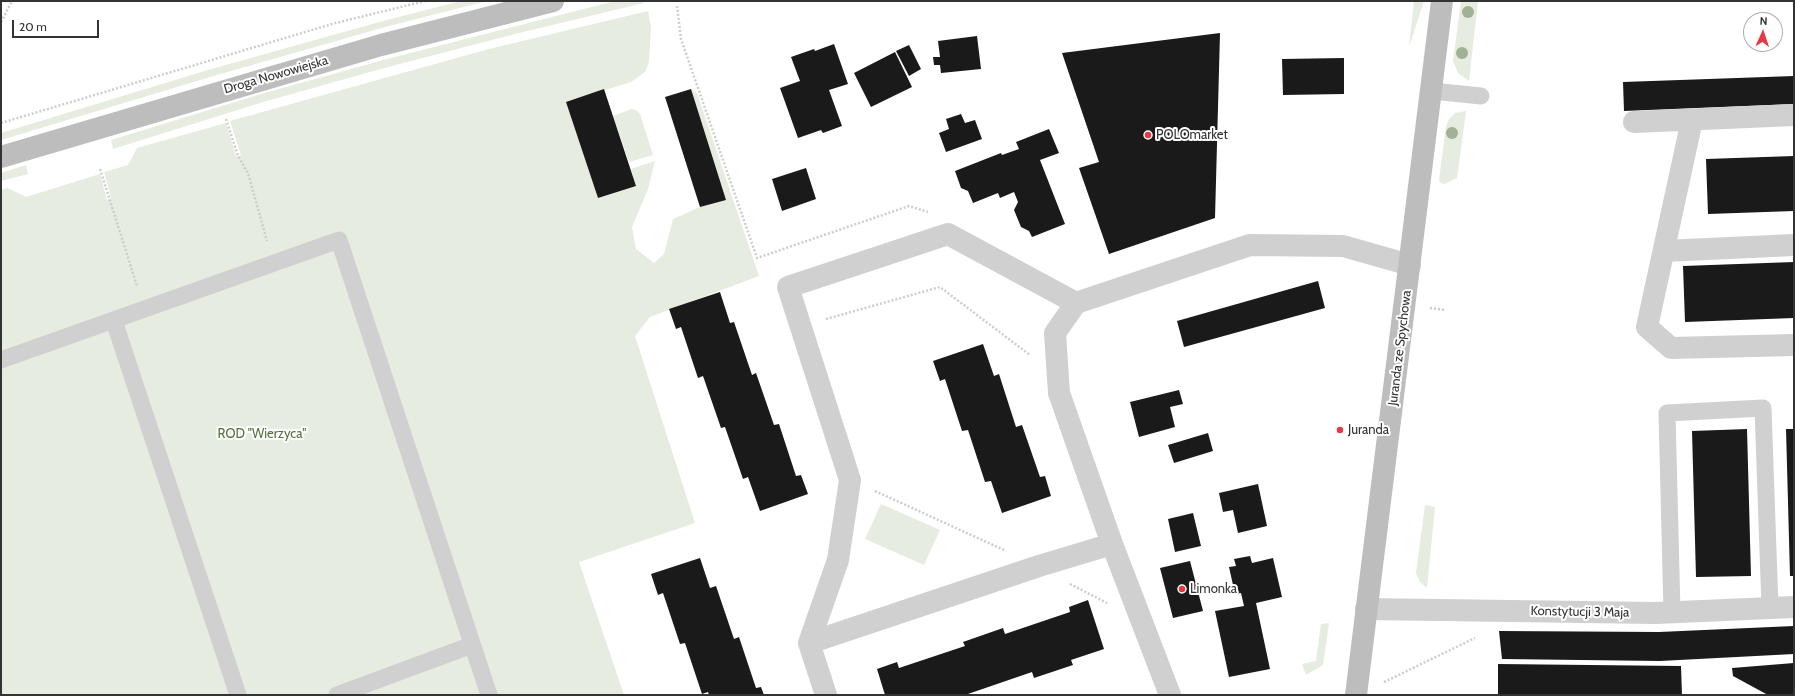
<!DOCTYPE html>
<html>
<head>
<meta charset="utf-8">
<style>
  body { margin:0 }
  #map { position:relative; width:1795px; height:696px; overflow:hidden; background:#fff; font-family:Cabin,sans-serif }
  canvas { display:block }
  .frame { position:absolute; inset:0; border:2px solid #333; pointer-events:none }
  .north { position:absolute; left:1743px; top:12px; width:40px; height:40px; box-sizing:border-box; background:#fff; border:1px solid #adadad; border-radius:50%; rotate:3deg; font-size:11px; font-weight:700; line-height:16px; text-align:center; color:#333 }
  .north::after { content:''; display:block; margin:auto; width:14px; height:18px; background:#e63946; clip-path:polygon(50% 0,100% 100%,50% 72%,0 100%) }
  .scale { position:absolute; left:12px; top:20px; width:87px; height:18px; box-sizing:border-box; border:2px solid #333; border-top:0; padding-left:5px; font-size:12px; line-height:14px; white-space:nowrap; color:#333; -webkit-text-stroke:3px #fff; paint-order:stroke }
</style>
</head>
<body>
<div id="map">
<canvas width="1795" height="696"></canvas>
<div class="frame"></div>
<div class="north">N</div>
<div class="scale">20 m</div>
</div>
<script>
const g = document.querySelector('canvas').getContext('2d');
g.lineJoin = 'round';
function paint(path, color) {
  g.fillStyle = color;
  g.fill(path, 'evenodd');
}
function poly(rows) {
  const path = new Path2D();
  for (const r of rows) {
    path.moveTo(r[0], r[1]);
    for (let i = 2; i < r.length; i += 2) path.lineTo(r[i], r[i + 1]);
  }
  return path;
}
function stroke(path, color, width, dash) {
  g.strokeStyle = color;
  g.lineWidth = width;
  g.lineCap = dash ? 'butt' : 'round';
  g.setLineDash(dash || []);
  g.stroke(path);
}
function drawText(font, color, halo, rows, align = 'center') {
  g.font = font + ' Cabin,sans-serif';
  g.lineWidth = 4;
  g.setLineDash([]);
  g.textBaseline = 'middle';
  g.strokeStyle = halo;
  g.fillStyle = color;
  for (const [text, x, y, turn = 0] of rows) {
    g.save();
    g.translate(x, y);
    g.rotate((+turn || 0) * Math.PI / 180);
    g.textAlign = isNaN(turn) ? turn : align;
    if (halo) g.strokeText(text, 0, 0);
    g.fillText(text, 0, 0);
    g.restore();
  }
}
paint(poly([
  [461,1,487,1,385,27,210,77,1,140,1,133,208,70,383,21],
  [615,1,642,1,644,3,515,34,388,67,263,102,113,149,111,140,261,94,387,59],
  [1414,1,1424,1,1409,47],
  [1461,1,1478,1,1469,81,1458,73,1453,61],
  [648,11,651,27,649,62,645,72,631,82,566,102,598,198,636,186,631,169,655,161,648,189,632,227,636,249,654,263,664,254,673,219,700,207,725,200,691,89,697,93,759,276,650,317,635,336,695,523,579,562,624,695,1,695,1,190,8,188,26,197,100,174,107,200,111,198,104,172,128,165,137,148,226,123,236,156,238,156,241,155,230,121,489,49],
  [631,109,636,110,640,114,653,155,629,162,613,116],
  [1466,111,1457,178,1444,184,1441,183,1439,180,1446,126,1449,119,1455,113],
  [26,165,28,174,1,181,1,173],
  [881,504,940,530,924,565,865,539],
  [1425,505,1435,507,1427,588,1420,582,1416,573],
  [1329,623,1323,665,1306,675,1302,664,1316,661,1321,624]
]), '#e6ecdf');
paint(poly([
  [1220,33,1215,218,1109,254,1079,168,1099,162,1062,53],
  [977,36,981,69,941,73,940,65,934,65,933,57,940,57,938,41],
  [834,44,848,84,829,90,842,126,823,133,821,130,798,138,780,88,800,81,791,57,814,49,815,51],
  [909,45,921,69,909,76,896,51],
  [895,52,912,87,871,107,854,73],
  [1344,58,1344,94,1283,95,1282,59],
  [1794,76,1794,104,1624,111,1623,82],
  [604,89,636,186,598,198,566,102],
  [691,89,726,200,700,207,665,97],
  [961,114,965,123,975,120,982,139,946,152,939,133,949,129,946,119],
  [1049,129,1059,153,1040,160,1065,224,1032,237,1029,231,1021,227,1014,210,1018,202,1014,192,1000,198,998,193,973,203,968,191,961,188,955,171,1001,153,1002,155,1019,149,1016,142],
  [1794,156,1794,211,1708,214,1706,159],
  [806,168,816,199,782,211,772,179],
  [1794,262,1794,318,1685,322,1683,266],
  [1318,281,1325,308,1184,347,1177,321],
  [720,292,730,323,734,322,752,375,756,373,774,425,779,424,796,476,801,475,808,494,760,511,748,477,743,479,725,427,721,428,703,376,698,378,681,327,676,329,669,309],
  [983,344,994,376,999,374,1016,427,1022,425,1040,477,1045,476,1051,496,1002,513,991,481,985,482,968,430,962,431,945,379,940,381,933,361],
  [1179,390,1183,404,1170,407,1175,427,1139,437,1130,402],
  [1747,429,1751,576,1696,577,1692,431],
  [1786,429,1794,429,1794,576,1790,576],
  [1208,433,1213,451,1174,463,1168,445],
  [1258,484,1267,526,1238,533,1233,510,1223,512,1219,493],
  [1193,513,1201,546,1175,552,1168,519],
  [1250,556,1252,563,1273,558,1282,597,1256,603,1270,669,1229,677,1215,611,1244,606,1241,593,1235,594,1229,567,1236,566,1234,559],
  [700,558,710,588,716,586,734,639,739,637,756,688,761,687,764,695,709,695,708,692,702,694,685,643,680,644,663,593,658,595,651,574],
  [1190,561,1203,611,1173,618,1160,568],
  [1088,600,1104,649,1071,660,1073,665,1034,678,1032,672,965,695,885,695,877,669,897,662,899,668,965,646,963,642,1003,628,1005,634,1070,612,1069,607],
  [1794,626,1794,654,1660,661,1502,659,1499,631,1659,632],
  [1794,663,1794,695,1768,695,1733,676,1732,668],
  [1498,664,1681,666,1682,695,1498,695]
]), '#1a1a1a');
stroke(poly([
  [677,6,681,39,757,258,909,206,928,212],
  [1,22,12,1],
  [226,119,238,156,248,173,267,241],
  [1,123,332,24,425,1],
  [100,169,137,286],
  [1430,308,1445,310],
  [826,319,940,287,1030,355],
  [875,491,1004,550],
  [1070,584,1107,603],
  [1384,682,1475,638]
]), '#cdcdcd', 2.5, [2, 2]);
stroke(poly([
  [1432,91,1481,96],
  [114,321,238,695],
  [1,360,339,240,489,695],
  [1672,612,1667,413,1763,408,1770,608],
  [337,695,472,645]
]), '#d0d0d0', 17);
stroke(poly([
  [1692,120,1647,327,1671,348,1794,345],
  [1634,122,1794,115],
  [1664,251,1794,245],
  [1076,303,1055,333,1059,393,1112,544,1170,695],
  [1366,609,1656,613,1794,607],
  [809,643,1039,566,1112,544],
  [826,695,809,643,838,560,850,480,788,287,948,234,1076,303,1250,245,1343,246,1410,265]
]), '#d0d0d0', 22);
stroke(poly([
  [1,157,381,45,553,1],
  [1356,695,1442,1]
]), '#bdbdbd', 22);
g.fillStyle = '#a2b095';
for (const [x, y] of [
  [1468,12],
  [1462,53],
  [1452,133]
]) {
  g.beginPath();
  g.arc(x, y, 6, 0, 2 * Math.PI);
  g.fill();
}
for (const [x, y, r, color] of [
  [1148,135,4,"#e63946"],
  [1340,430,4,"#e63946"],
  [1182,589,4,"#e63946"]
]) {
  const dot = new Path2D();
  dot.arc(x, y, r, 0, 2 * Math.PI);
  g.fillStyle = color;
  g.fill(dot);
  stroke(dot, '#fff', 1.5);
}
drawText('13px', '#333', '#fff', [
  ["Droga Nowowiejska",276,75,-16],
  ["Juranda ze Spychowa",1400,348,-83],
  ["Konstytucji 3 Maja",1580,612,1]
]);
drawText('13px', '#333', '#fff', [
  ["POLOmarket",1156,135],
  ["Juranda",1348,430],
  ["Limonka",1190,589]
], 'left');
drawText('13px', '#56703f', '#fff', [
  ["ROD \"Wierzyca\"",262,434]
]);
</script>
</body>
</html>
